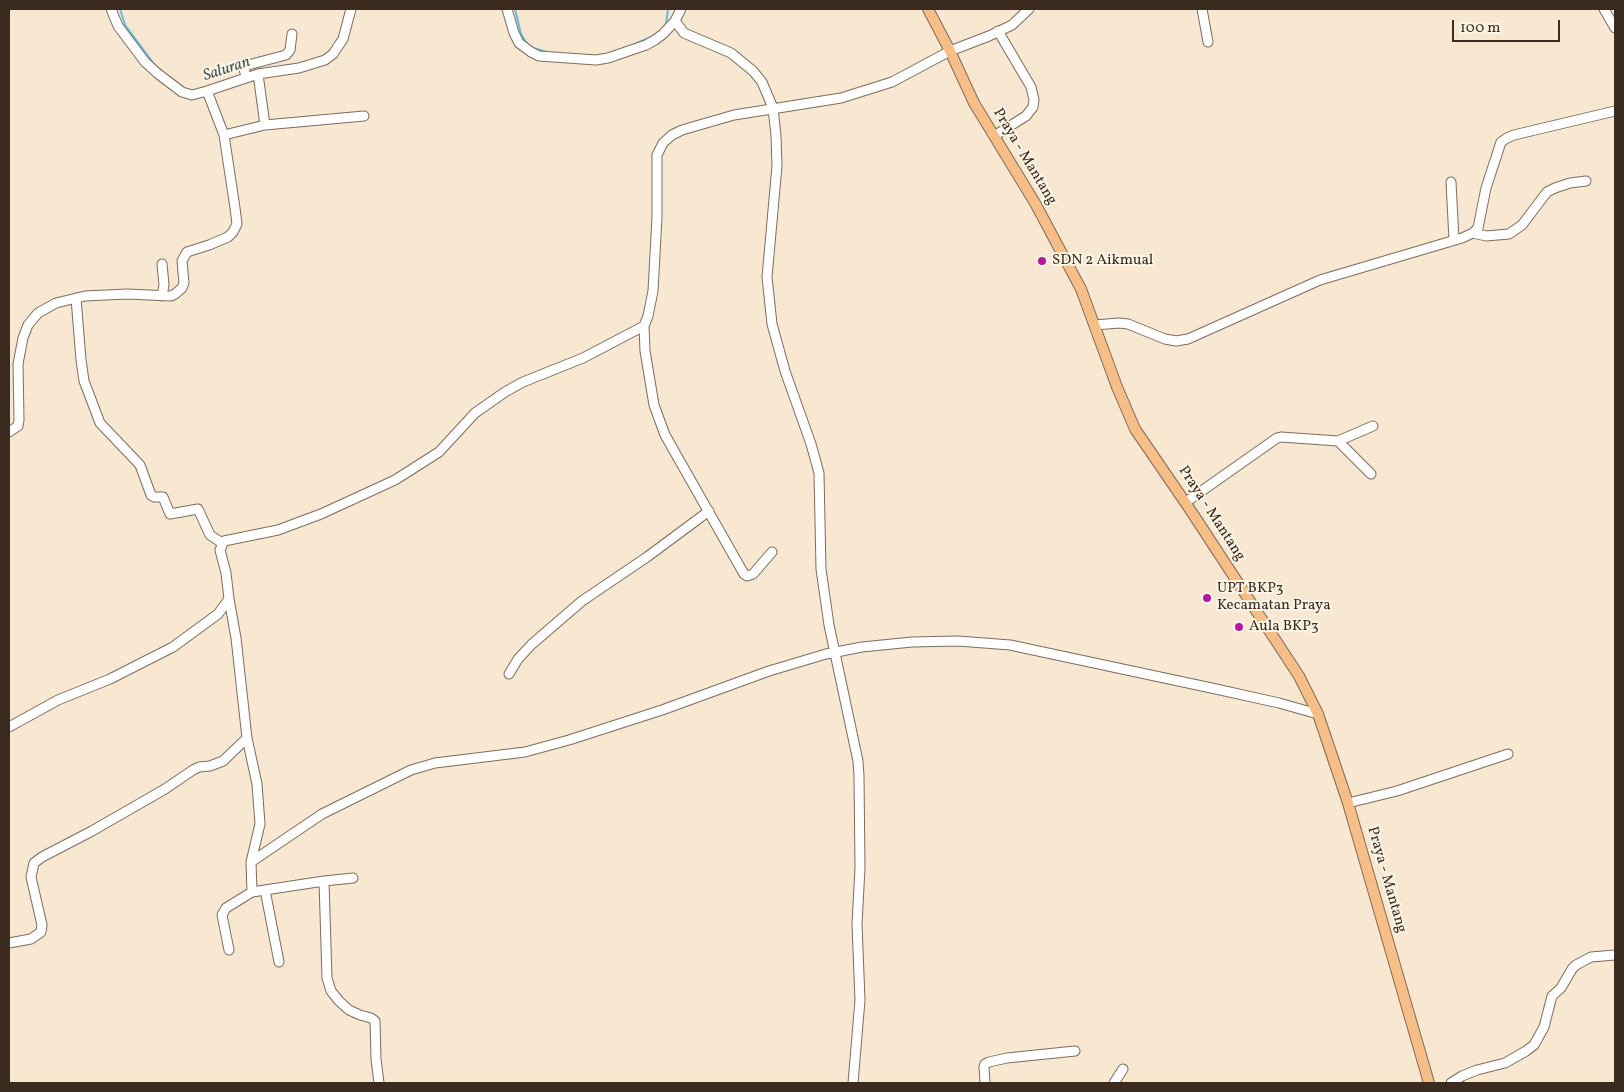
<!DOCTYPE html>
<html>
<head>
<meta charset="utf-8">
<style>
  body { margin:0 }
  #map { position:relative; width:1624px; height:1092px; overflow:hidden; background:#f8e7d1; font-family:Vollkorn,serif }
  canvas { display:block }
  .frame { position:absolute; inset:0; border:10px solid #3b2a1e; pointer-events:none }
  .scale { position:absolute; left:1452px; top:20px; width:108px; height:22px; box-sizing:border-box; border:2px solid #3b2a1e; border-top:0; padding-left:6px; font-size:15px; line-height:18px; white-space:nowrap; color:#3b2a1e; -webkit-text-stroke:4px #fcf5e5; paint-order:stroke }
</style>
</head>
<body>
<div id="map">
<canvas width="1624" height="1092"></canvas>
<div class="frame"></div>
<div class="scale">100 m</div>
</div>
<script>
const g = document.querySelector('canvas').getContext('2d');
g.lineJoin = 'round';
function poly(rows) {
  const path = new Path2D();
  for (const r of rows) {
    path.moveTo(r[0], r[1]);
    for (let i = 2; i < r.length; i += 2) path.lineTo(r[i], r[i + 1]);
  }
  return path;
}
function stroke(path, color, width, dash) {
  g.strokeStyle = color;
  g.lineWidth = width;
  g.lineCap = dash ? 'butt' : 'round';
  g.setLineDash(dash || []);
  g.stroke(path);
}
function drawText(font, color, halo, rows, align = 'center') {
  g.font = font + ' Vollkorn,serif';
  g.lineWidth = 4;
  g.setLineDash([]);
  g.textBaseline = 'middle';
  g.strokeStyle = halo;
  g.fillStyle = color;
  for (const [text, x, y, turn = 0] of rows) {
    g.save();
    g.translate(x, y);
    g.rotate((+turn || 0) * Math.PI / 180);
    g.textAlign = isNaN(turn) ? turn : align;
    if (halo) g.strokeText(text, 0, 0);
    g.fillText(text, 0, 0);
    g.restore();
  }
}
stroke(poly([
  [120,9,125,25,154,64,163,72],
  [515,9,521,34,527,44],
  [666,25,668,9],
  [342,27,346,12],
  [635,44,653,36],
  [533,48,547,52]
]), '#5fbbdd', 2);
const minor = poly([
  [111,9,118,26,145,62,157,73,182,92,192,95,207,91,258,74,299,68,325,60,333,54,343,39,351,9],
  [507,9,514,33,519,43,531,52,539,56,596,60,608,58,646,45,655,40,663,34,675,21,681,9],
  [1202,9,1208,42],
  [1604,9,1615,28],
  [675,21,684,33,731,53,753,71,762,82,773,108,776,136,777,166,767,277,772,324,785,371,811,444,819,473,821,569,829,625,858,761,859,776,860,868,857,924,860,1000,853,1083],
  [258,74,265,125],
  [246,77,244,69,248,65,286,55,290,50,292,34],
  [224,135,265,125,364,116],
  [994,136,1026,116,1033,107,1034,100,1031,87,998,31],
  [1451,182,1454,240],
  [1473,233,1486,236,1509,234,1522,225,1547,192,1555,188,1570,183,1586,181],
  [162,264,164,285,162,296],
  [76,298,81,360,84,381,100,423,140,465,151,495,154,497,163,497,170,514,198,509,210,535,222,543],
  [1095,325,1119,323,1128,324,1165,339,1176,341,1188,339,1320,280,1462,238,1473,233,1478,228,1486,188,1501,142,1507,138,1514,135,1615,111],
  [644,326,645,351,654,405,665,435,744,574,747,576,753,574,772,552],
  [9,432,18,426,19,420,18,364,23,338,28,325,38,313,56,303,85,296,127,294,171,296,175,294,182,288,184,283,182,261,187,252,209,245,228,237,233,232,237,224,235,208,224,135,207,91],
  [1338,441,1373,426],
  [1186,502,1277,438,1281,437,1338,441,1371,474],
  [229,599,236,638,247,738,257,784,260,824,251,862,252,892,226,908,222,915,229,950],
  [509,674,518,659,532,644,582,601,647,557,709,511],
  [9,727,58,700,110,679,173,647,218,614,229,599,226,573,220,550,224,541,278,530,321,514,395,480,439,452,475,413,505,392,523,382,583,358,644,326,648,316,653,291,657,217,657,155,663,143,672,135,682,130,734,115,841,98,892,82,950,51,989,36,1012,25,1029,9],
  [1348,803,1397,791,1508,754],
  [251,862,322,814,411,770,435,763,525,752,569,740,662,710,769,671,826,654,862,647,912,642,958,641,1010,645,1216,689,1279,703,1318,714],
  [324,881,353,878],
  [265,890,279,962],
  [252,892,324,881,327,978,331,991,339,1001,349,1010,360,1015,371,1018,375,1021,376,1059,379,1083],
  [9,943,31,939,41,932,42,925,31,877,34,863,42,857,92,831,165,789,193,770,199,767,210,766,223,761,247,738],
  [985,1083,984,1067,985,1064,989,1062,1007,1058,1075,1051],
  [1114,1083,1123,1069],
  [1451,1083,1462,1076,1477,1070,1505,1063,1526,1051,1534,1045,1544,1027,1552,996,1561,988,1572,969,1576,965,1591,957,1615,955]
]);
const major = poly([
  [928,9,950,51,974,103,1035,203,1081,289,1117,387,1135,429,1189,508,1299,676,1318,714,1348,803,1429,1083]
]);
stroke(minor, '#7d6c5d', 11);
stroke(major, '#7d6c5d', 12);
stroke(minor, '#fff', 9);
stroke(major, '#f7be87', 10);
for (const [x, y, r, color] of [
  [1042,261,5,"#b5179e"],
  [1207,598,5,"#b5179e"],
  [1239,627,5,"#b5179e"]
]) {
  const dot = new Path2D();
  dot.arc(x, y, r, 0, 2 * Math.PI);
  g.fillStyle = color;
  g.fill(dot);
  stroke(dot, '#fcf5e5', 2);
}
drawText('15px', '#3b2a1e', '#fcf5e5', [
  ["Praya - Mantang",1024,157,59],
  ["Praya - Mantang",1211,514,57],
  ["Praya - Mantang",1386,880,74]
]);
drawText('15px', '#3b2a1e', '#fcf5e5', [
  ["SDN 2 Aikmual",1052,261],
  ["UPT BKP3",1217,589],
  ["Kecamatan Praya",1217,606],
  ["Aula BKP3",1249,627]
], 'left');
drawText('italic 16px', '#465657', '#fcf5e5', [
  ["Saluran",227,70,-18]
]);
</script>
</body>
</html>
